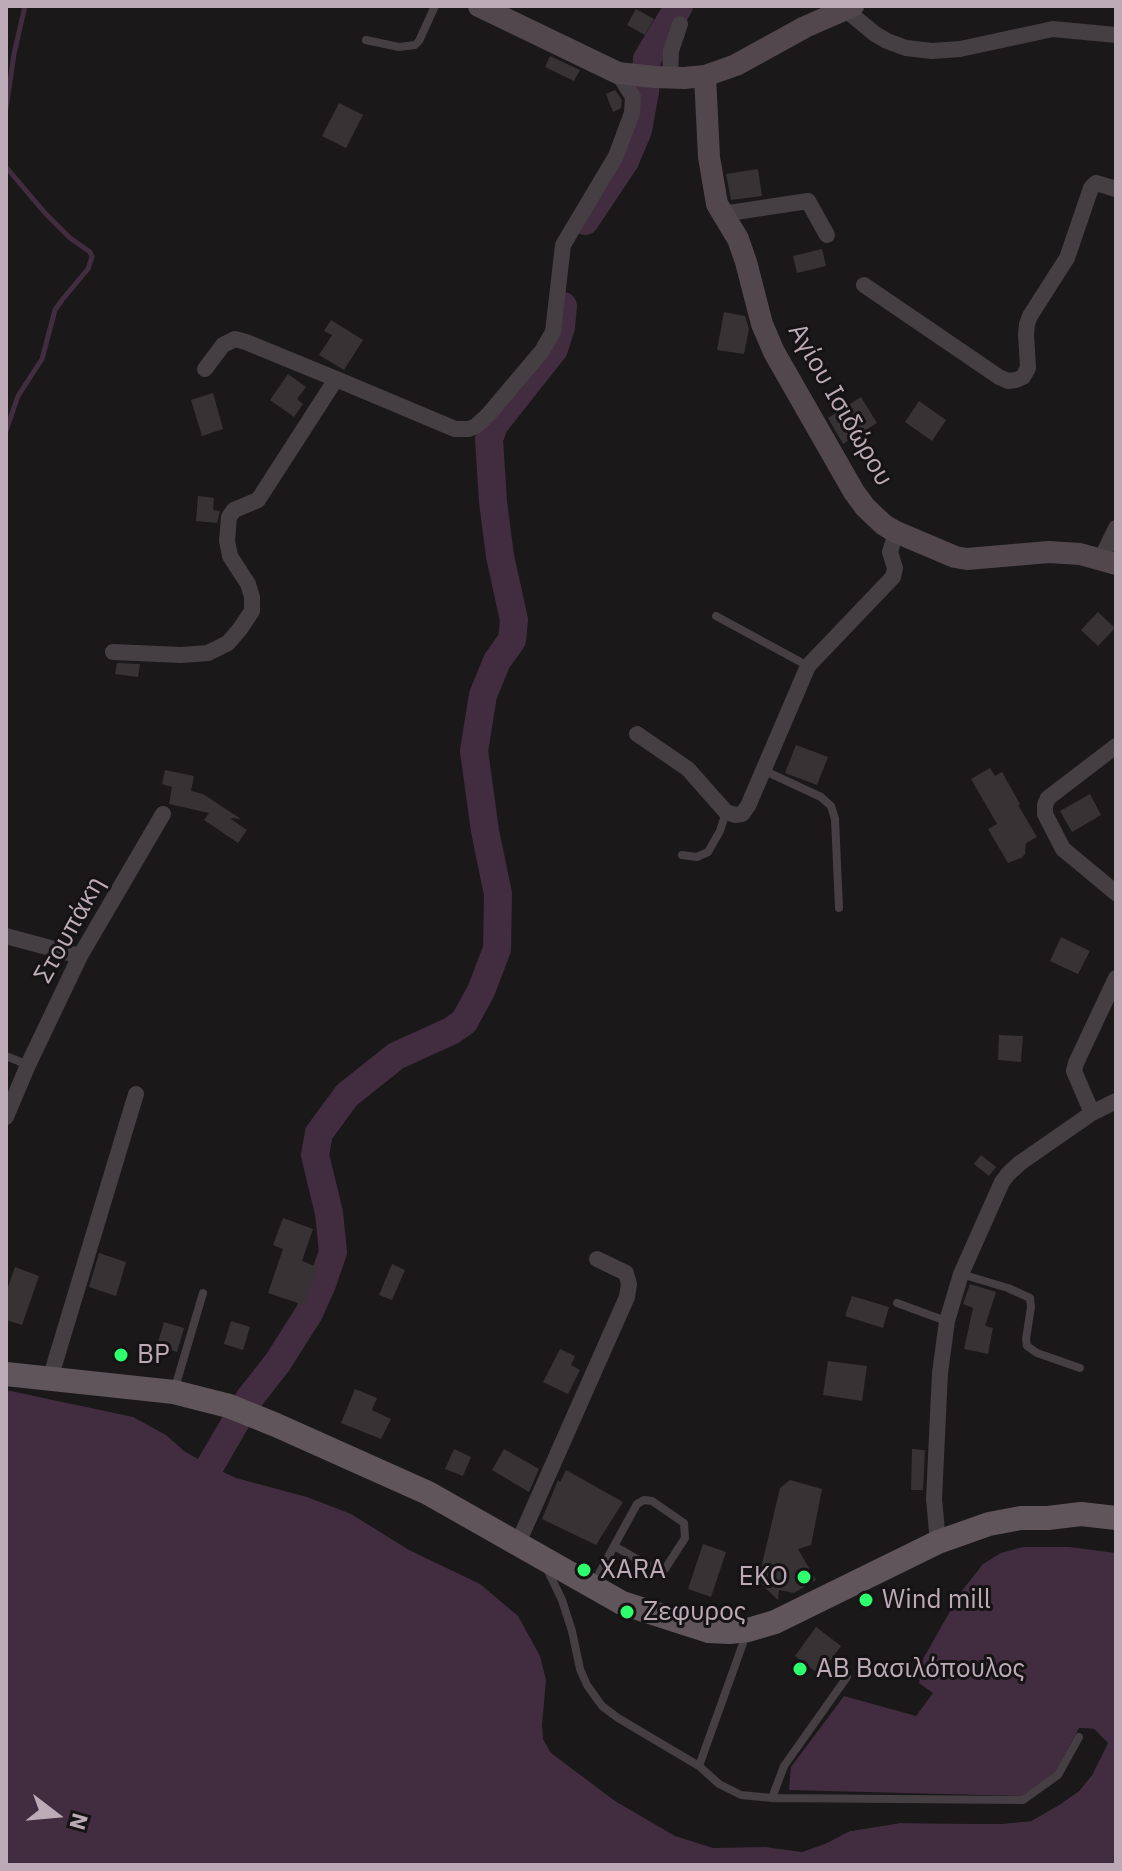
<!DOCTYPE html>
<html>
<head>
<meta charset="utf-8">
<style>
  body { margin:0 }
  #map { position:relative; width:1122px; height:1871px; overflow:hidden; background:#1b1819; font-family:"IBM Plex Sans",sans-serif }
  canvas { display:block }
  .frame { position:absolute; inset:0; border:8px solid #bcaab6; pointer-events:none }
  .north { position:absolute; left:16px; top:1775px; width:80px; height:80px; -webkit-text-stroke:6px #161314; paint-order:stroke; rotate:106deg; font-size:22px; font-weight:700; line-height:32px; text-align:center; color:#bcaab6 }
  .north::after { content:''; display:block; margin:auto; width:28px; height:36px; background:#bcaab6; clip-path:polygon(50% 0,100% 100%,50% 72%,0 100%) }
</style>
</head>
<body>
<div id="map">
<canvas width="1122" height="1871"></canvas>
<div class="frame"></div>
<div class="north">N</div>
</div>
<script>
const g = document.querySelector('canvas').getContext('2d');
g.lineJoin = 'round';
function paint(path, color) {
  g.fillStyle = color;
  g.fill(path, 'evenodd');
}
function poly(rows) {
  const path = new Path2D();
  for (const r of rows) {
    path.moveTo(r[0], r[1]);
    for (let i = 2; i < r.length; i += 2) path.lineTo(r[i], r[i + 1]);
  }
  return path;
}
function stroke(path, color, width, dash) {
  g.strokeStyle = color;
  g.lineWidth = width;
  g.lineCap = dash ? 'butt' : 'round';
  g.setLineDash(dash || []);
  g.stroke(path);
}
function drawText(font, color, halo, rows, align = 'center') {
  g.font = font + ' "IBM Plex Sans",sans-serif';
  g.lineWidth = 6;
  g.setLineDash([]);
  g.textBaseline = 'middle';
  g.strokeStyle = halo;
  g.fillStyle = color;
  for (const [text, x, y, turn = 0] of rows) {
    g.save();
    g.translate(x, y);
    g.rotate((+turn || 0) * Math.PI / 180);
    g.textAlign = isNaN(turn) ? turn : align;
    if (halo) g.strokeText(text, 0, 0);
    g.fillText(text, 0, 0);
    g.restore();
  }
}
paint(poly([
  [6,1390,133,1417,166,1435,184,1451,210,1466,236,1478,307,1497,351,1514,409,1550,480,1584,518,1616,540,1656,546,1680,542,1725,543,1739,551,1753,615,1801,675,1836,713,1848,765,1847,802,1852,825,1844,850,1831,900,1823,1000,1824,1031,1821,1059,1805,1079,1791,1092,1775,1108,1743,1094,1729,1079,1728,1054,1775,1022,1796,789,1790,791,1767,844,1696,916,1716,933,1693,919,1683,923,1659,961,1592,983,1564,1001,1553,1023,1547,1069,1547,1116,1553,1116,1865,6,1865]
]), '#412d3f');
paint(poly([
  [1079,1728,1094,1729,1108,1743,1092,1775,1079,1791,1059,1805,1031,1821,1000,1824,900,1823,850,1831,853,1826,899,1819,1000,1820,1030,1817,1057,1802,1076,1788,1088,1773,1103,1743,1092,1733,1082,1732]
]), '#1b1819');
stroke(poly([
  [6,109,14,54,25,6],
  [6,167,45,213,70,238,90,252,92,257,88,269,62,300,55,310,42,359,18,396,6,431]
]), '#412d3f', 5);
stroke(poly([
  [585,221,625,161,638,130,645,92,647,59,679,6],
  [210,1466,249,1399,278,1362,309,1313,322,1284,333,1252,329,1213,315,1155,319,1133,347,1095,396,1056,451,1031,464,1022,481,991,497,949,498,894,485,831,474,751,483,695,497,661,512,640,514,620,500,556,493,502,489,439,494,425,554,349,561,327,563,306]
]), '#412d3f', 28);
paint(poly([
  [636,9,654,19,645,35,627,25],
  [550,56,580,70,574,81,545,67],
  [615,90,622,100,621,108,613,112,606,94],
  [339,103,363,115,346,148,322,136],
  [758,169,762,196,731,200,726,174],
  [822,249,826,266,797,273,793,256],
  [724,312,745,316,749,329,744,354,717,350],
  [331,320,363,340,344,370,319,355,332,335,324,331],
  [288,374,306,387,297,399,303,404,294,417,270,400],
  [213,393,223,429,202,436,191,400],
  [861,397,877,423,843,444,828,418],
  [919,401,946,420,932,441,905,422],
  [198,496,214,498,213,510,220,511,217,523,196,521],
  [1098,612,1115,628,1098,646,1081,630],
  [117,663,140,664,138,677,115,674],
  [796,745,828,757,817,785,785,773],
  [990,768,995,776,1002,772,1020,804,1018,805,1037,837,1026,843,1025,854,1021,858,1008,863,988,829,997,824,971,779],
  [165,770,194,776,191,791,203,794,241,819,232,818,231,819,247,830,238,843,204,820,209,813,169,804,172,787,162,784],
  [1090,794,1101,815,1072,832,1060,811],
  [1061,937,1090,951,1078,974,1050,961],
  [999,1035,1023,1036,1021,1062,998,1060],
  [981,1155,996,1167,989,1176,974,1164],
  [283,1218,313,1229,302,1261,317,1267,304,1305,268,1293,283,1249,273,1245],
  [99,1253,126,1262,116,1296,89,1287],
  [392,1264,405,1270,392,1300,379,1295],
  [15,1267,39,1276,22,1325,6,1320,6,1293],
  [970,1284,996,1292,985,1326,993,1328,988,1354,964,1349,973,1308,963,1304],
  [852,1296,889,1307,883,1328,845,1316],
  [231,1321,250,1327,243,1350,224,1344],
  [164,1322,184,1328,177,1352,157,1346],
  [117,1347,129,1349,126,1362,114,1360],
  [560,1349,575,1356,571,1365,580,1370,568,1394,543,1382],
  [828,1361,867,1366,862,1401,823,1395],
  [355,1389,377,1398,372,1410,391,1419,381,1439,341,1423],
  [454,1449,471,1457,463,1476,445,1469],
  [504,1449,539,1469,529,1492,492,1470],
  [912,1449,925,1450,923,1490,911,1490],
  [566,1470,623,1502,596,1545,542,1519,558,1480,560,1482],
  [790,1480,822,1489,811,1545,798,1549,816,1580,794,1593,779,1590,778,1600,758,1581,780,1488],
  [703,1544,726,1552,711,1597,688,1589],
  [816,1627,841,1646,820,1675,795,1656]
]), '#373335');
stroke(poly([
  [366,40,399,47,415,45,419,41,435,6],
  [716,616,808,666],
  [763,770,821,797,831,806,835,819,839,908],
  [682,855,697,857,708,852,720,831,726,812],
  [6,1056,28,1065],
  [961,1274,1008,1288,1030,1298,1031,1307,1026,1339,1027,1346,1037,1353,1080,1368],
  [897,1303,946,1321],
  [174,1391,203,1293],
  [547,1569,562,1600,572,1631,580,1669,587,1685,602,1706,618,1718,699,1766],
  [594,1583,614,1546,637,1504,644,1500,652,1501,684,1523,685,1538,665,1569,655,1569,614,1546],
  [746,1635,699,1766,719,1784,741,1795,772,1798,1023,1800,1058,1775,1079,1737],
  [772,1798,784,1766,847,1677]
]), '#453e42', 8);
stroke(poly([
  [846,10,875,34,887,41,906,48,932,51,960,49,1053,29,1116,35],
  [670,77,671,51,680,24],
  [722,214,808,201,827,235],
  [864,285,999,377,1008,381,1016,380,1023,377,1028,368,1026,334,1027,324,1030,316,1067,258,1091,188,1096,183,1116,189],
  [205,369,223,345,235,339,246,342,336,379],
  [1101,559,1116,528],
  [113,652,181,655,208,653,228,643,240,629,252,611,252,597,248,584,230,556,227,541,229,517,234,510,258,500,336,379,455,429,469,429,476,426,488,415,542,351,553,332,563,245,616,156,632,113,633,97,618,73],
  [637,734,688,769,726,812,735,815,742,814,748,806,808,666,893,577,895,568,890,552,896,532],
  [1116,746,1048,798,1045,805,1045,814,1063,849,1116,893],
  [6,936,80,956],
  [1092,1113,1074,1071,1076,1063,1116,978],
  [6,1117,28,1065,80,956,163,814],
  [50,1379,136,1094],
  [938,1542,934,1499,940,1373,947,1321,961,1274,1002,1182,1008,1174,1020,1163,1092,1113,1116,1101],
  [518,1543,627,1297,629,1284,626,1273,597,1259]
]), '#453e42', 16);
stroke(poly([
  [479,6,618,73,654,77,684,78,705,76,736,65,805,27,853,6],
  [705,76,709,157,717,204,738,239,746,262,762,324,774,352,854,492,865,507,884,525,896,532,955,557,967,559,1049,552,1080,554,1116,564]
]), '#51474d', 22);
stroke(poly([
  [6,1374,174,1392,229,1406,276,1425,428,1493,622,1603,709,1631,729,1632,748,1630,775,1622,938,1542,989,1524,1021,1518,1048,1518,1081,1514,1116,1518]
]), '#60555b', 24);
for (const [x, y, r, color] of [
  [121,1355,8,"#2dff6d"],
  [584,1570,8,"#2dff6d"],
  [804,1577,8,"#2dff6d"],
  [866,1600,8,"#2dff6d"],
  [627,1612,8,"#2dff6d"],
  [800,1669,8,"#2dff6d"]
]) {
  const dot = new Path2D();
  dot.arc(x, y, r, 0, 2 * Math.PI);
  g.fillStyle = color;
  g.fill(dot);
  stroke(dot, '#161314', 3);
}
drawText('26px', '#bcaab6', '#161314', [
  ["Αγίου Ισιδώρου",840,405,60],
  ["Στουπάκη",70,930,-61]
]);
drawText('26px', '#bcaab6', '#161314', [
  ["BP",137,1355],
  ["XARA",600,1570],
  ["EKO",788,1577,"right"],
  ["Wind mill",882,1600],
  ["Ζεφυρος",643,1612],
  ["ΑΒ Βασιλόπουλος",816,1669]
], 'left');
</script>
</body>
</html>
